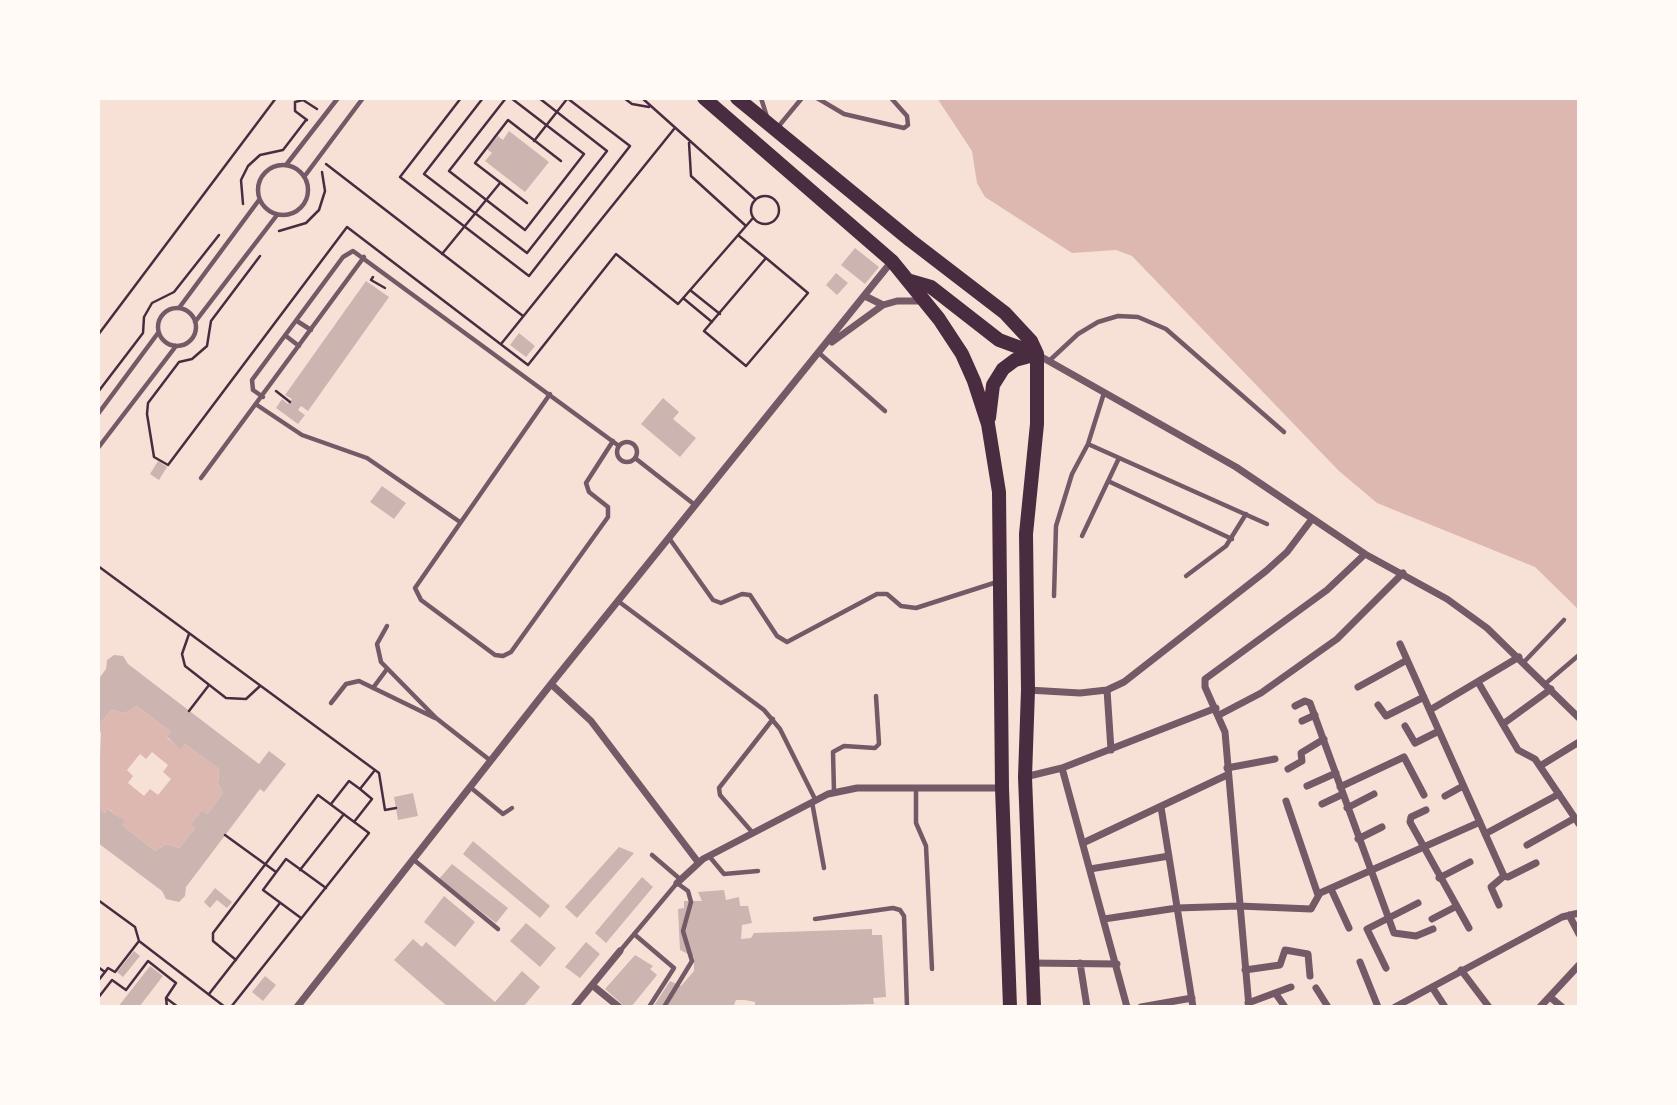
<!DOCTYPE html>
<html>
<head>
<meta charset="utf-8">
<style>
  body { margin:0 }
  #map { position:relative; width:1677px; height:1105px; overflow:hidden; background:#f7e1d7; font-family:"Crimson Pro",serif }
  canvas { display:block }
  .frame { position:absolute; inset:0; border:100px solid #fffaf5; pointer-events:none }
</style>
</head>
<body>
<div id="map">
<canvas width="1677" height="1105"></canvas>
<div class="frame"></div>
</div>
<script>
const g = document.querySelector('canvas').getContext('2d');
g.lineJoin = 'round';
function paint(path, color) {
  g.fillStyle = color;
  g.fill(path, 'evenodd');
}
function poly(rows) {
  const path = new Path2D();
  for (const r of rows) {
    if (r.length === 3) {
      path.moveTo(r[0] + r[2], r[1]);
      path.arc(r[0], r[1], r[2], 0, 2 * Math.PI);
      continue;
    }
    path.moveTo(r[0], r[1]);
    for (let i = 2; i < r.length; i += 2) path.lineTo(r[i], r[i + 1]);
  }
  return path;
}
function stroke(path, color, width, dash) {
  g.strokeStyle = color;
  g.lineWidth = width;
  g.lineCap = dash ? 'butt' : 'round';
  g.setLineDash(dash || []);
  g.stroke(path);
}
paint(poly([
  [937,98,1579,98,1579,610,1535,567,1377,503,1339,471,1132,256,1116,250,1072,253,985,197,977,183,972,151],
  [137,706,171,732,167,738,181,748,185,744,219,769,218,784,223,793,207,814,202,810,190,825,195,828,179,848,166,844,155,851,122,825,124,821,109,809,105,813,98,807,101,733,98,726,111,710,125,713],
  [152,752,168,765,163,772,171,779,158,795,150,789,144,796,128,783,133,776,127,770,140,754,146,759]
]), '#dcb8b0');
paint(poly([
  [509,131,549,162,525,192,485,161,492,153,487,149,498,136,503,140],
  [855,248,879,267,865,284,841,265],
  [836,273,848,283,837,295,826,285],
  [366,281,389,297,308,411,301,406,298,410,305,415,298,424,276,408,282,399,288,404,292,399,285,395],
  [519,333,535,346,526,357,510,345],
  [663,398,679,412,673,419,696,438,680,457,641,424],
  [158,461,167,467,159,480,150,474],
  [382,486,406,503,394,519,370,502],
  [114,655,123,656,128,664,259,764,269,751,286,764,264,792,260,789,186,887,185,896,179,902,166,899,162,891,98,843,98,807,105,813,108,809,125,821,122,825,155,851,166,844,179,848,195,828,190,825,202,810,207,814,223,793,218,784,219,769,185,744,181,749,167,737,171,732,137,706,125,713,111,710,98,726,98,680,106,669,107,660],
  [413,793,418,816,398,820,394,797],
  [473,841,550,906,540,918,463,854],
  [619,847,634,853,577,918,565,907],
  [452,864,508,908,496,923,439,879],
  [642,877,653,887,606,943,595,933],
  [215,888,232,902,227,908,217,900,210,908,204,902],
  [724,890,726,900,739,897,740,906,748,906,752,923,742,925,741,939,751,938,754,933,872,929,872,935,882,935,886,997,873,998,874,1004,755,1007,755,1002,745,1000,736,1000,733,1007,653,1007,670,981,681,986,694,971,694,957,680,950,678,909,684,908,684,901,702,901,698,892],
  [444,896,475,922,455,947,424,922],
  [526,923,556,948,540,967,510,941],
  [413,939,422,947,426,942,495,1002,522,971,540,987,523,1007,448,1007,394,960],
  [586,942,600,954,580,978,565,967],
  [134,951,140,956,123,977,117,972],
  [635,955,653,966,650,969,657,975,631,1007,625,1007,605,989],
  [150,966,163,976,139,1007,118,1007],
  [265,976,276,985,263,1001,252,992]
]), '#ccb4b1');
stroke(poly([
  [461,98,400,177,529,276,630,146,567,98],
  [483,98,424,174,527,253,607,151,539,98],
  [506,98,449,171,525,230,584,154,511,98],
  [624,98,632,104,649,107],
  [642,98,755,199],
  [307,120,295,111,295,102,303,100,317,109],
  [534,141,567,99],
  [689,143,691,176,746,226],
  [326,164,523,316],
  [765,210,14],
  [527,203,475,163,508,120,561,161],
  [243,204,241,180,248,166,260,155,283,150,306,120],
  [279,231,306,223,319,210,325,191,322,172],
  [738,235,766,258,808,293,746,366,704,331,766,258],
  [442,254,500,183],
  [260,256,211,321,207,346,192,359,179,362,148,403,147,414,154,457,168,465,347,227,528,365,616,254,678,304,753,218],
  [373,277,371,280,385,288],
  [690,290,720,314],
  [683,298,712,322],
  [98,335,276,98],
  [501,344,674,129],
  [276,391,290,402],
  [98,392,143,333,144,317,152,303,174,292,219,235],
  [98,566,379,773,385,810,396,808],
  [189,634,182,654,185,666,226,698,246,699,260,686],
  [189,711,209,685],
  [360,789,375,770],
  [331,804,349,781,360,789,372,799,354,822],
  [225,835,276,872],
  [300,870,344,814],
  [98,900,135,927,139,941,225,1007],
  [301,918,263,890,286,859,326,888],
  [98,967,105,972,98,981],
  [105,972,108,968,115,972,139,941],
  [209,994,280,903],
  [98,998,112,980,126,990,148,961,176,983,166,998,167,1007],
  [166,998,178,1007],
  [231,1007,369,833,318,795,213,933,213,941,236,960]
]), '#4a2c40', 2.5);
stroke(poly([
  [761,98,767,117],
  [817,98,844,114,904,128,908,125,907,116,891,98],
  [778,127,802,98],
  [283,190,25],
  [286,165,338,98],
  [304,177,363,98],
  [179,308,259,200],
  [177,327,19],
  [297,321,311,330],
  [195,322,277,215],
  [286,336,299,346],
  [819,353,885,411],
  [1049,361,1078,334,1098,322,1118,316,1138,317,1166,329,1284,432],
  [550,394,415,588,421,600,495,655,503,656,511,652,608,517,608,507,589,492,586,483,613,441],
  [263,397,253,390,252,380,343,257,353,251,619,446],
  [257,405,302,435,367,458,460,522],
  [98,414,158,333],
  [627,452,10],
  [1088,444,1267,524],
  [98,448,176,346],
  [635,458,695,505],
  [201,478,364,257],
  [1108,481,1232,539],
  [1082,536,1119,458],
  [669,538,713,600,721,603,742,594,750,595,777,636,787,642,877,594,887,594,901,606,916,608,997,582],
  [1186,576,1226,546,1246,514],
  [1054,596,1056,526,1072,474,1088,444,1104,393],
  [618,601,764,710,780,729,815,799],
  [387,626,377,644,381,662,436,718,491,761],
  [1524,662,1564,620],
  [1545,684,1579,655],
  [373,688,387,669],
  [331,703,346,684,359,681,435,718],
  [470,787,503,814,512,808],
  [916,788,916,823,926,846,932,969],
  [834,792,833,752,844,746,875,748,879,744,876,696],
  [812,802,824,868],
  [752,832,720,795,719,788,773,719],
  [652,855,680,879],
  [709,856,724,874,758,871],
  [414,860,498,929],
  [815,919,893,908,900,910,904,916,907,1007],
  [634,934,674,968,649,1007],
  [620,951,677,883,688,891,691,902,683,931,692,961,664,1007]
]), '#755966', 4.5);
stroke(poly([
  [865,296,883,305],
  [832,342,883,305,897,301,923,301],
  [1038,355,1236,467,1365,554,1447,599,1487,628,1579,718],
  [1400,644,1504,876,1508,877,1536,863],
  [1478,682,1518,750,1535,759,1579,824],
  [551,684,591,721,698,862],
  [1358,687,1407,660],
  [1028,690,1080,693,1107,690,1124,682,1266,571,1287,552,1312,519],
  [1107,690,1111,750],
  [1378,705,1386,716,1424,697],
  [1295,706,1305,701,1310,703,1394,933,1416,936,1433,929],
  [1430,710,1519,657],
  [1219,715,1261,693,1337,639,1403,573],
  [1302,721,1315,715],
  [1503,724,1551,689],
  [1405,726,1415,743,1439,731],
  [1540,766,1579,742],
  [1062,768,1127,1007],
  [1227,768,1275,759],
  [1288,769,1302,761,1301,753,1324,739],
  [1025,777,1062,768,1216,708],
  [1307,786,1336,773],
  [1340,787,1404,757,1424,795],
  [1445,796,1463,786],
  [1286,801,1318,895],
  [1322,804,1343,794],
  [1161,807,1193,1007],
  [1347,808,1374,794],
  [1426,810,1411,817,1410,822,1469,928],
  [1485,834,1559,794],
  [1358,839,1382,827],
  [1083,843,1227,775],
  [1527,845,1575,818],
  [1090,869,1169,856],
  [1439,878,1470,862],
  [677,883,703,859,828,794,857,788,1002,788],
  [1331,889,1349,928],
  [1499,905,1491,887,1504,876],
  [1569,915,1579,934],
  [1104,919,1177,908,1239,906,1311,909,1320,893,1480,822],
  [1432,919,1455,907],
  [1360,962,1378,1007],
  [1030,963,1117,964],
  [1080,963,1087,1007],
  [1386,968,1367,929,1418,903],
  [1245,970,1280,965,1285,950,1308,954,1310,976],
  [1461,970,1489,1007],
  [592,985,619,1007],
  [1432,987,1445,1007],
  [1316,988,1328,1007],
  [1276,994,1285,1007],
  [1550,997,1562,1007],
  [1248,1003,1291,987],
  [297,1007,551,684,892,261],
  [574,1007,620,951],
  [1141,1007,1192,998],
  [1249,1007,1225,732,1205,687,1205,679,1327,590,1365,554],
  [1395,1007,1562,917,1579,913],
  [1540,1007,1579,965]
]), '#755966', 7);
stroke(poly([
  [704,98,892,261,939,319,962,354,974,381,988,424,999,492,1002,788,1010,1007],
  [737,98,910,240,1005,313,1031,341,1037,354,1037,424,1026,534,1028,690,1025,777,1034,1007],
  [907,280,931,287,999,340,1037,354],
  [989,418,993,385,1003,369,1015,360,1037,354]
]), '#4a2c40', 14);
</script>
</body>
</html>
